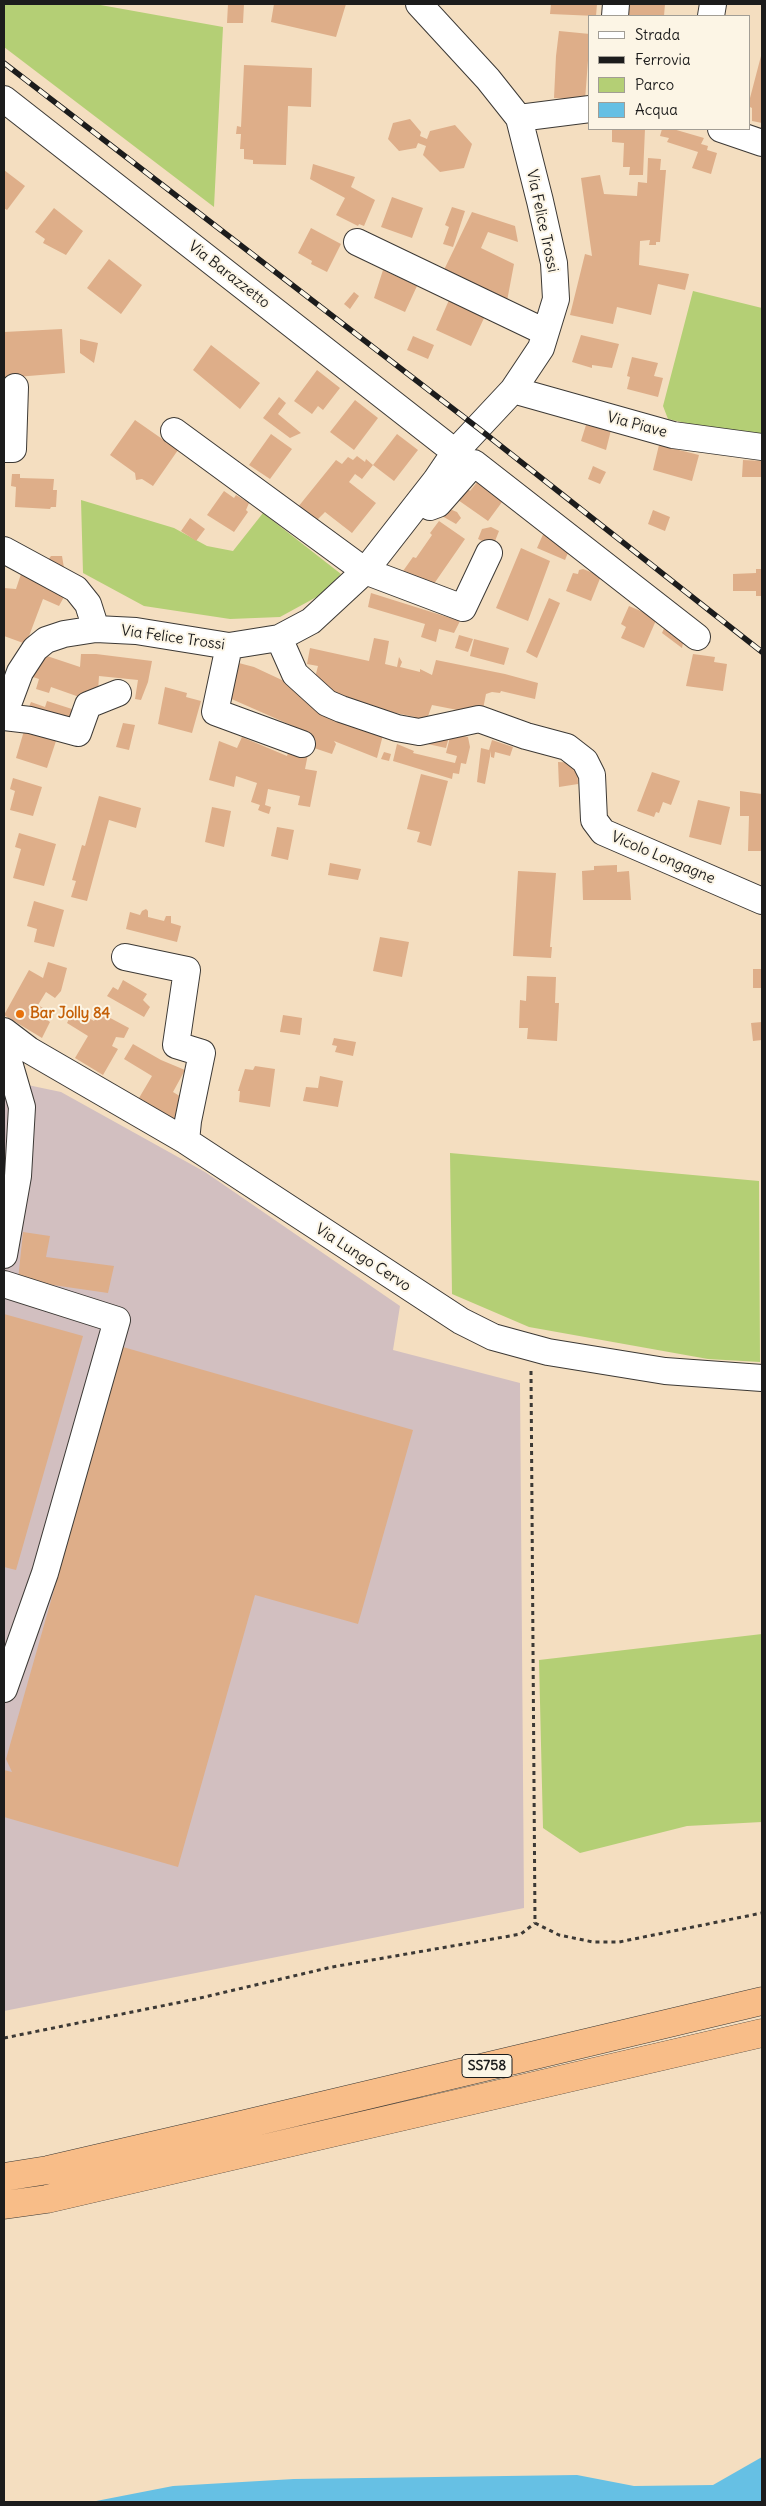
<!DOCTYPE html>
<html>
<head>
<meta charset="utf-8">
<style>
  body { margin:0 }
  #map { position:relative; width:766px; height:2506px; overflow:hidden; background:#f4dec0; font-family:Delius,sans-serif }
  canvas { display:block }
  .frame { position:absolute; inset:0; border:5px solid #1c1c1c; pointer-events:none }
  .legend { position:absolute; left:588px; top:15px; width:162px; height:115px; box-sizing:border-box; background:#fcf5e5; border:1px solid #a29e95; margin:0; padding:6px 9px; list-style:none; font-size:15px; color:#1c1c1c }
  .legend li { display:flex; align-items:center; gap:10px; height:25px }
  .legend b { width:25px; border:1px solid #a29e95 }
</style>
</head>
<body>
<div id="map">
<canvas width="766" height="2506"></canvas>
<div class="frame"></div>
<ul class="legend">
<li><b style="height:6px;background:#fff"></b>Strada</li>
<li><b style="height:6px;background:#1c1c1c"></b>Ferrovia</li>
<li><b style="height:14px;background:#b4cf75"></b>Parco</li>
<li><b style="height:14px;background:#66c0e4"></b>Acqua</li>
</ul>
</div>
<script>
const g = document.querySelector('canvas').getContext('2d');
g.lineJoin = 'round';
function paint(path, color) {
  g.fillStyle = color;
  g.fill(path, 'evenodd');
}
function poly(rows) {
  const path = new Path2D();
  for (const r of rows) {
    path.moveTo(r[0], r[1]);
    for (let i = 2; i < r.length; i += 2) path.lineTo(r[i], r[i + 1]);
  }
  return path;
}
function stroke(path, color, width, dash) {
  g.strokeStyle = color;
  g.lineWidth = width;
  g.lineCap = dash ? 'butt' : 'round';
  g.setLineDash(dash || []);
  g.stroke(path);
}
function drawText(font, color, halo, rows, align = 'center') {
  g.font = font + ' Delius,sans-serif';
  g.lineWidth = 4;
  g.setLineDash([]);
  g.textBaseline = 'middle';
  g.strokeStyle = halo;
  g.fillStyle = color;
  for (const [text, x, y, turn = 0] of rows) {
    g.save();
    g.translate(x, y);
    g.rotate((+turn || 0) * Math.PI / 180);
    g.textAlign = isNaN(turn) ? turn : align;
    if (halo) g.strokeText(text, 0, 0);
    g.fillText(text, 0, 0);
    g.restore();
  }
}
paint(poly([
  [4,1080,61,1092,205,1172,400,1306,393,1350,520,1383,524,1908,4,2011]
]), '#d2bfc0');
paint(poly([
  [4,4,95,4,223,27,214,207,4,47],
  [693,291,762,308,762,434,729,433,668,419,663,406],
  [81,500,174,528,207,546,233,551,263,513,341,574,322,594,280,617,230,619,144,606,83,573],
  [450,1153,759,1181,760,1362,708,1359,529,1327,452,1294],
  [762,1634,762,1822,687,1826,580,1853,543,1828,539,1660]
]), '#b4cf75');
paint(poly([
  [762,2457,762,2502,91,2502,173,2486,294,2479,577,2475,634,2486,713,2485]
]), '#66c0e4');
paint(poly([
  [228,4,244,4,243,23,227,23],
  [274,4,346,4,336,37,271,22],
  [551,4,597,4,596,16,550,14],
  [628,4,665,4,664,16,628,16],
  [559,31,590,34,585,100,554,98,556,56],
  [761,56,762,57,762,123,752,121,752,108,750,107,750,98],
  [244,65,312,68,311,107,288,106,286,165,253,164,253,160,244,159,244,149,240,149,241,134,236,134,237,126,241,127],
  [410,119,421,132,420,136,427,139,430,131,455,125,472,144,464,168,440,172,423,155,426,146,418,143,416,148,399,151,388,139,393,123],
  [612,129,645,129,643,175,629,175,630,167,623,167,624,143,612,142],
  [662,129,673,129,704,138,701,144,708,146,707,150,717,153,711,174,692,168,698,152,667,142,669,138,660,136],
  [648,158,661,159,660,170,666,170,660,242,656,242,656,245,649,245,650,240,640,241,639,265,689,274,685,290,658,284,651,315,617,307,613,324,570,315,585,254,592,256,581,178,600,175,604,194,637,196,638,182,647,183],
  [313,164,355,177,351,187,375,200,364,226,359,224,358,226,336,215,345,198,310,179],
  [4,170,25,186,7,210,4,208],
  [392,197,423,208,412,238,381,227],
  [452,207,465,211,453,247,443,244,449,227,445,225],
  [54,208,83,231,66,255,43,243,45,239,35,232],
  [472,212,515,226,518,242,488,232,481,248,514,264,507,301,442,274],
  [311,228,341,244,327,272,311,264,312,261,298,253],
  [109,259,142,285,121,314,87,288],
  [383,270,417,286,405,312,374,298],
  [354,292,359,296,350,309,344,304],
  [449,300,485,316,471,346,436,330],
  [62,329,65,373,4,378,4,332],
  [581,335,619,344,612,368,592,365,592,368,572,362],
  [413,336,434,345,428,359,407,350],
  [80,339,98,343,94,363,80,353],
  [211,345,260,383,240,409,193,370],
  [632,357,658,363,654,376,663,378,658,397,627,389,630,377,627,376],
  [317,370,340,388,323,410,318,406,312,414,294,401],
  [279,397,286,403,278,414,301,433,290,438,263,418],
  [355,400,378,418,354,450,330,432],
  [135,420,178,450,153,486,142,479,136,480,135,473,110,455],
  [586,425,611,430,606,450,581,441],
  [271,434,292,449,270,479,249,465],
  [397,434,418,450,394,481,373,465],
  [659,445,699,455,692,481,653,470],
  [357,456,365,462,366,459,373,465,362,479,355,474,349,482,376,503,352,533,325,512,316,521,298,507,336,460,342,464,348,457,353,460],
  [743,460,762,461,762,477,742,477],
  [593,466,606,472,600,484,588,479],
  [12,474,20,474,20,478,54,479,53,490,57,490,56,507,51,507,50,509,15,507,16,487,11,486],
  [478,481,502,502,488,521,458,500,468,489,470,491],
  [224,491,234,498,236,495,249,503,246,510,248,512,234,532,207,515],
  [447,508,457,512,461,518,456,524,442,516],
  [653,510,670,517,665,531,648,524],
  [190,518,205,529,196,541,181,531],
  [439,521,465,539,429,591,403,571,413,557,416,558,432,535,430,533],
  [491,527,499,531,493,546,478,539,482,529],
  [545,530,570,548,565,560,537,548],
  [521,548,550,561,528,621,496,608],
  [51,556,62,556,64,568,45,564],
  [583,569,601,576,591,601,566,591,573,573,578,574,579,570],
  [756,569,762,569,762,596,756,596,756,591,733,591,733,574,756,573],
  [22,571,65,595,59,606,43,599,26,644,4,636,4,588,16,589],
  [371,593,460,621,454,633,439,629,436,642,421,637,425,624,368,607],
  [549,598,560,603,537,658,526,652],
  [629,606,657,618,644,648,621,638,626,627,621,624],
  [666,624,684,638,682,648,662,633],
  [459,635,473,639,468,652,455,648],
  [374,638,389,641,385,664,397,667,399,657,402,662,400,667,420,672,420,669,432,675,436,660,505,674,538,683,535,699,501,691,500,693,492,692,486,694,483,709,478,714,432,705,427,719,413,723,415,717,363,706,313,685,318,666,307,664,310,648,369,661],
  [474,639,509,648,504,665,470,656],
  [41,654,80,667,81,654,96,654,152,661,148,682,141,700,135,699,138,680,99,676,98,691,88,690,85,699,51,687,49,693,36,689,39,679,33,677],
  [693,654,715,657,714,662,727,664,723,691,686,686],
  [235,662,254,667,299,688,383,735,377,758,334,741,336,744,332,754,314,748,316,741,311,739,311,734,227,697],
  [165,687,187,693,186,697,201,701,192,733,158,724],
  [47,701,72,709,68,724,26,714,31,702,45,707],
  [123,723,135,725,129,750,116,747],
  [26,724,58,735,47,768,16,758],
  [450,733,446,748,423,743],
  [451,733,468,737,470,747,466,764,461,763,459,774,453,773,452,779,393,761,397,744,414,751,413,753,455,763,457,756,446,753],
  [242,737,287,756,289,750,308,754,305,769,317,771,310,807,298,805,300,796,268,789,265,805,271,807,269,814,263,812,258,810,260,805,251,802,257,783,236,776,234,787,209,780,219,741,237,748],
  [492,740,513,747,510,756,495,752,494,758,491,757,491,751,485,784,477,782,481,748,489,750],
  [384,752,391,754,389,761,381,759],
  [558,762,577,763,578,784,559,787],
  [652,772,680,781,671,805,663,802,659,813,656,812,654,817,637,811],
  [421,774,448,781,431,846,417,842,420,832,407,829],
  [13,778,42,787,33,816,10,810,15,791,10,789],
  [740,791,762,794,762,851,748,851,749,816,740,816],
  [99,796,141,808,136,828,109,820,87,901,71,897,76,881,72,880,82,845,85,846],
  [698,800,730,807,721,845,689,837],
  [212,807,231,811,224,847,205,842],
  [277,827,294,830,288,860,271,856],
  [19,833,56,844,44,886,13,878,21,849,15,847],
  [330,863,361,869,358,880,328,875],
  [617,865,617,872,629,871,631,900,583,900,582,871,594,870,594,866],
  [518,871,556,873,550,947,552,947,551,958,513,956],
  [34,901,64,910,54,947,34,942,37,929,27,926],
  [146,909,148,911,148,917,164,921,166,916,171,916,171,923,181,926,177,942,126,929,130,912,140,915,142,911],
  [380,937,409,942,402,977,373,971],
  [48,962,67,968,61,991,55,998,46,992,38,1005,46,1010,43,1017,50,1022,42,1038,4,1015,29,970,43,978],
  [753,969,762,969,762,988,753,988],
  [527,976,556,977,555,1003,559,1003,557,1041,527,1039,528,1028,519,1028,520,1000,526,1001],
  [123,980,147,994,143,1000,150,1007,144,1017,107,996,113,987,118,990],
  [74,1009,94,1021,99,1012,129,1028,124,1038,116,1037,112,1046,118,1049,103,1075,75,1058,88,1036,67,1023],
  [283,1015,302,1018,300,1035,280,1032],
  [762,1022,762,1040,753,1041,751,1023],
  [334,1038,356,1042,353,1056,335,1052,337,1046,332,1045],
  [133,1044,161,1060,185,1070,173,1092,183,1098,176,1120,139,1098,152,1076,124,1059],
  [255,1066,275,1069,270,1107,239,1102,240,1091,238,1091,245,1069,253,1070],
  [320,1076,343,1081,338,1107,303,1101,306,1087,318,1088],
  [4,1149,7,1162,4,1188],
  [23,1232,50,1236,46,1257,114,1266,108,1293,18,1280],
  [4,1314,83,1336,16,1570,4,1567],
  [123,1347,413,1430,358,1624,255,1595,178,1867,4,1817,4,1770,12,1772,6,1759]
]), '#deae89');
const minor = poly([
  [615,16,616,4],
  [711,16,713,4],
  [4,99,455,452],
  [519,118,590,109],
  [721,129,762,143],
  [357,242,545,332],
  [513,390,673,435,762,447],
  [174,431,365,571,463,608,489,553],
  [4,449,13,449,15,387],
  [430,507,438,504,474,463,697,637],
  [4,550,76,589,88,604,96,629],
  [279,638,295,674,327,703,341,709,397,728,419,732,479,719,526,736,567,747,585,761,592,775,594,820,603,832,762,901],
  [229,646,215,712,302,744],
  [4,715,20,672,35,649,46,640,64,634,96,629,136,631,229,646,279,638,311,621,365,571,436,480,455,452,513,390,541,348,556,299,554,263,540,201,519,118,488,79,419,4],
  [4,717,30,720,78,733,88,705,118,693],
  [125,957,187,970,176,1045,202,1053,188,1121,186,1141],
  [4,1031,29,1050,186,1141,461,1321,493,1337,548,1352,665,1371,762,1378],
  [4,1045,22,1107,18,1176,4,1255],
  [4,1284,117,1320,45,1573,4,1689]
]);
const highway = poly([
  [4,2177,48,2170,212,2132,762,2001],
  [4,2205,47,2199,762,2033]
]);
stroke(minor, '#3c3935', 28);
stroke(highway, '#3c3935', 29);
stroke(poly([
  [531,1371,535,1923],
  [535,1923,559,1935,593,1942,619,1942,762,1913],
  [4,2038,196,1999,332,1967,521,1934,535,1923]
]), '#3c3935', 3, [4, 4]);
stroke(minor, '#fff', 26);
stroke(highway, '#f8bd88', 28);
const rail = poly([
  [4,63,478,428,762,652]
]);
stroke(rail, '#1c1c1c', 5.5);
stroke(rail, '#fcf5e5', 4, [11]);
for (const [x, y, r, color] of [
  [20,1014,5,"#e8710a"]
]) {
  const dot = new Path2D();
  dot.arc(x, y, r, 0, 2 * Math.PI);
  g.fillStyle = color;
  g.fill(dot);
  stroke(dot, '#fcf5e5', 2);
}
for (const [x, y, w] of [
  [487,2066,50]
]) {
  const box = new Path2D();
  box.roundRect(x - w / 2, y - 11.5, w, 23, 4);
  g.fillStyle = '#fcf5e5';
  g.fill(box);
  stroke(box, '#1c1c1c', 1);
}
drawText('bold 14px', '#1c1c1c', null, [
  ["SS758",487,2066]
]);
drawText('15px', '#1c1c1c', '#fcf5e5', [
  ["Via Felice Trossi",542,221,78],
  ["Via Barazzetto",229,275,38],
  ["Via Piave",637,425,15],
  ["Via Felice Trossi",173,638,8],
  ["Vicolo Longagne",663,858,23],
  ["Via Lungo Cervo",363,1258,33]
]);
drawText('bold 15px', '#c56008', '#fcf5e5', [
  ["Bar Jolly 84",30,1014]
], 'left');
</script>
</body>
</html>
